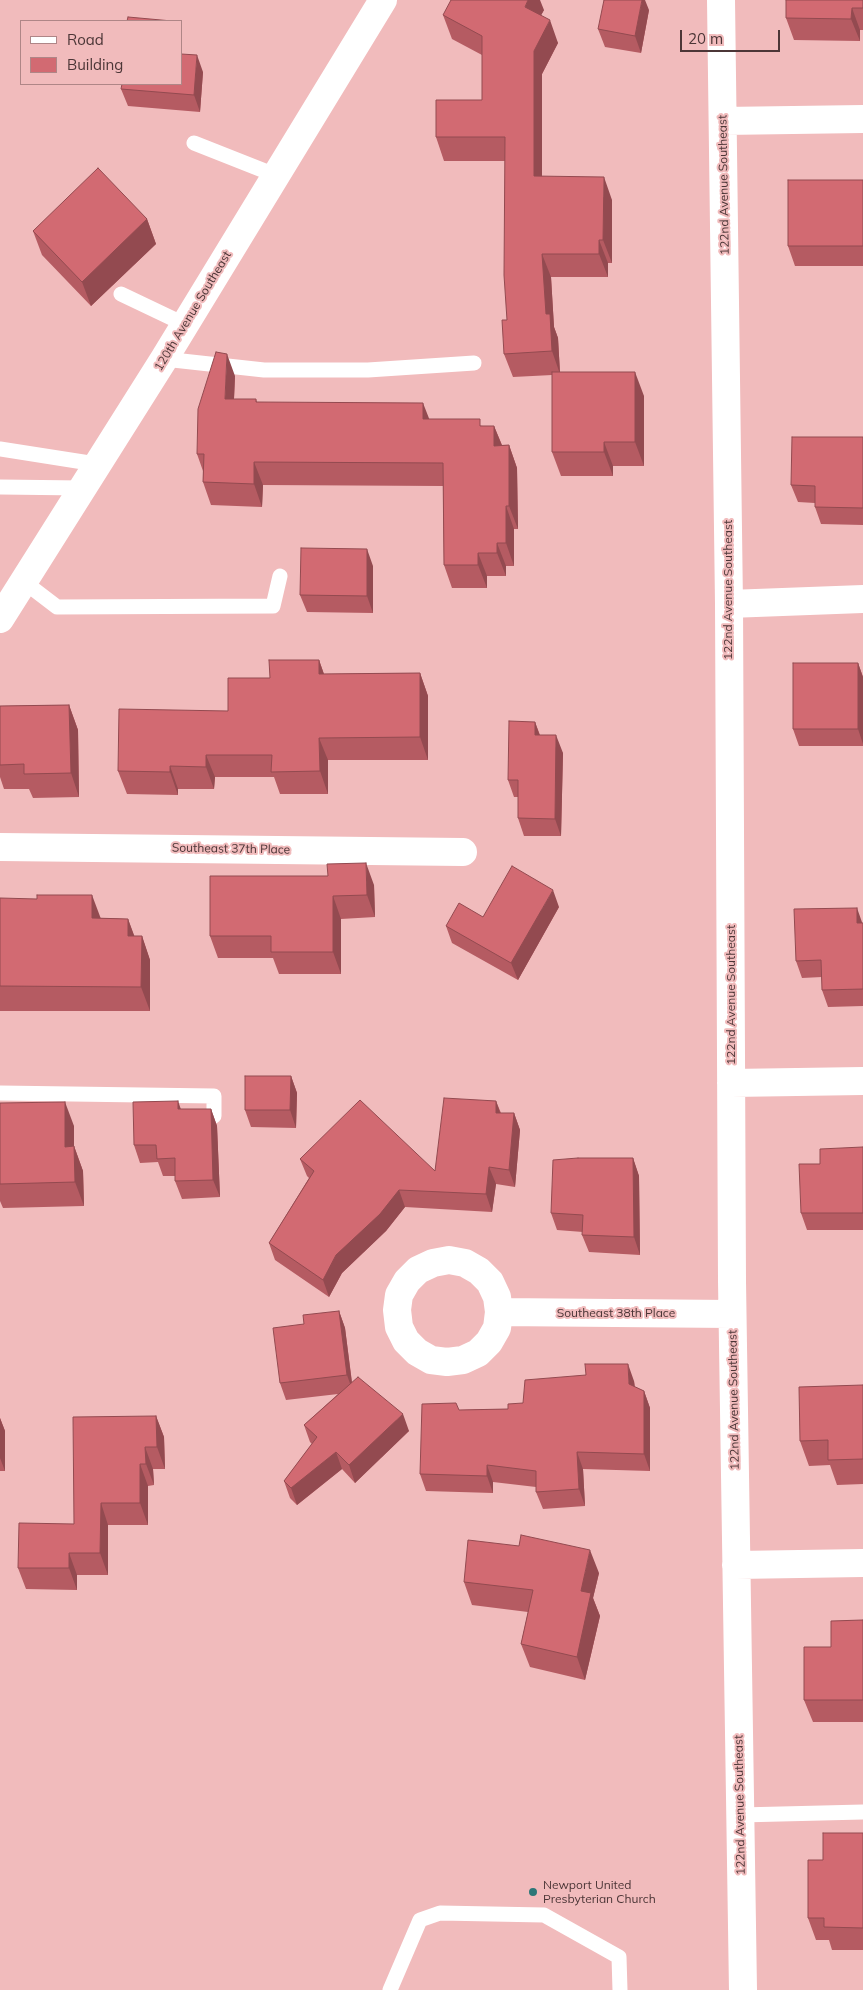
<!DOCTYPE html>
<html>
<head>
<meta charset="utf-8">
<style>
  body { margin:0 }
  #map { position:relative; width:863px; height:1990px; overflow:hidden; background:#f1bbbc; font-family:Mulish,sans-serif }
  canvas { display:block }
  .legend { position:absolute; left:20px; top:20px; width:162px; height:65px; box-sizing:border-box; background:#f1bbbc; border:1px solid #af8687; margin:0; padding:6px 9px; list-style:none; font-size:15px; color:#4c3637 }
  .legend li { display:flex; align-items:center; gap:10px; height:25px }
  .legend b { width:25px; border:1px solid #af8687 }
  .scale { position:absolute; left:680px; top:30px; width:100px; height:22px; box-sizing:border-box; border:2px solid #4c3637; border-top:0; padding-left:6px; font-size:15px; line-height:18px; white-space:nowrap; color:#4c3637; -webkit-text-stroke:4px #f1bbbc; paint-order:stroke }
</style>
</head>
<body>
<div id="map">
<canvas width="863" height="1990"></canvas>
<ul class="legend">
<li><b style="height:6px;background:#fff"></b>Road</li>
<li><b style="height:14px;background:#d26a72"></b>Building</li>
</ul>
<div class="scale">20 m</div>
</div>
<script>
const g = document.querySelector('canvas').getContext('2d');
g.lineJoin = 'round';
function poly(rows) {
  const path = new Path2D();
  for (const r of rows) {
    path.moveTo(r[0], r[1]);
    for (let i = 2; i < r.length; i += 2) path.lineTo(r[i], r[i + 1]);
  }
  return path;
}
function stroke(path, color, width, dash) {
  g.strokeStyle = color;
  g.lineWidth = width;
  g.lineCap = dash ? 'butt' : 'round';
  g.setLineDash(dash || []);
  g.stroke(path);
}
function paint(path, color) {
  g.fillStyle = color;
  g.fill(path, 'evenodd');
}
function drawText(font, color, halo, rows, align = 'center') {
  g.font = font + ' Mulish,sans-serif';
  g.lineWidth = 4;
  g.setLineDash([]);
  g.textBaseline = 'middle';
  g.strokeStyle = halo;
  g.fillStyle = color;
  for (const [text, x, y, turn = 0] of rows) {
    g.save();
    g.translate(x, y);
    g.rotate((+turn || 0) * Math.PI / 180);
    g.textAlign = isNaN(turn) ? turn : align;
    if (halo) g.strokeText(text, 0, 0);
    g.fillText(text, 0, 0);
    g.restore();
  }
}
stroke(poly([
  [194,143,275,175],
  [121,294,184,324],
  [164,359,264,370,368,370,474,363],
  [0,449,96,464],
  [0,487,82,488],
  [23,581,57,607,273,606,280,576],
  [0,1093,214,1096,214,1116],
  [740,1815,863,1812],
  [390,1990,420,1920,440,1913,544,1915,619,1957,620,1990]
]), '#fff', 15);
stroke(poly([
  [721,0,729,604,732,1281,743,1990],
  [723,121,863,119],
  [729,604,863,599],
  [0,619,164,359,383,0],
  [0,847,463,852],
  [731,1083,863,1081],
  [499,1312,497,1297,490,1282,479,1271,465,1263,449,1260,433,1263,418,1270,407,1281,399,1295,397,1310,399,1327,406,1341,417,1352,431,1360,447,1362,463,1360,478,1353,489,1342,497,1328,499,1312,732,1314],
  [736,1565,863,1563]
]), '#fff', 28);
paint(poly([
  [863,0,863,30,860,30,860,41,794,40,786,18],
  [544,10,541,15,558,43,542,74,542,176,612,200,612,263,608,263,608,277,551,277,554,327,558,338,560,372,644,396,644,466,613,466,613,476,561,476,552,452,552,375,513,377,504,354,507,320,505,161,444,161,436,137,482,100,482,55,452,39,443,15],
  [649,10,641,53,605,47,598,29],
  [203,72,200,112,128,106,121,89],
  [863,180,863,266,795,266,788,246],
  [147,219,156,244,91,306,42,255,33,231],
  [235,376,234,399,256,399,257,402,429,419,483,426,494,426,502,445,509,445,517,468,518,529,514,529,514,566,506,566,506,576,487,576,487,588,452,588,444,565,443,486,263,485,262,507,211,505,203,482,203,471,197,454],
  [863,437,863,525,821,524,815,507,815,503,798,502,791,485],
  [373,566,373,613,307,612,300,595],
  [319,660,324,674,420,673,428,696,428,760,328,760,328,794,280,794,274,777,215,777,214,789,178,789,178,795,127,794,118,771,228,711,270,678],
  [858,663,863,677,863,746,799,746,793,729],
  [69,705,78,730,79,797,33,798,29,789,4,789,0,777,0,706],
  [535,722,540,735,563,753,561,836,524,836,518,818,518,797,514,797,508,780],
  [328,876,374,885,375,917,341,919,341,974,279,974,273,958,218,958,210,936],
  [0,898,101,918,128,919,134,936,142,936,150,960,150,1011,0,1011],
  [559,907,518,980,452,943,446,926],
  [863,923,863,1006,828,1007,822,990,822,977,802,978,796,961],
  [291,1076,297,1093,296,1128,251,1127,245,1110],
  [496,1101,501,1113,514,1113,520,1130,515,1187,496,1184,492,1212,405,1207,386,1231,342,1273,329,1297,275,1260,269,1243,309,1178,307,1176,300,1159,435,1171],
  [0,1103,74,1126,74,1146,83,1171,84,1206,3,1208,0,1201],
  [181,1109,211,1109,217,1126,220,1197,182,1199,175,1181,175,1176,163,1176,158,1162,140,1163,134,1145],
  [863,1147,863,1230,807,1230,801,1213,820,1164],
  [633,1158,639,1176,640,1255,589,1252,582,1235,583,1232,557,1230,551,1213],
  [339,1311,345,1328,352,1382,409,1431,355,1483,342,1469,297,1505,290,1498,284,1481,312,1444,310,1442,304,1425,338,1394,286,1400,280,1383,304,1324],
  [634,1381,635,1387,644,1391,650,1408,650,1471,583,1469,585,1506,543,1509,536,1492,536,1487,493,1482,493,1493,426,1491,420,1474,459,1410,508,1409,523,1403],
  [863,1385,863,1484,837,1485,830,1465,809,1466,800,1441],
  [156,1416,164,1437,165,1469,153,1469,154,1485,148,1486,148,1525,108,1525,108,1575,77,1575,77,1590,26,1589,18,1568,74,1524],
  [0,1418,5,1431,5,1471,0,1471],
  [599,1573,593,1598,600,1616,585,1680,530,1667,521,1644,528,1612,472,1605,464,1582],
  [863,1620,863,1722,813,1722,804,1700,831,1647],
  [863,1833,863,1950,832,1950,829,1940,816,1940,808,1918]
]), '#b55b62');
paint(poly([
  [528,0,540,0,544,10,533,30,525,7],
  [642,0,645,0,649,10,641,53,635,36],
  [852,8,860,30,860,41,851,19],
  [550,20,558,43,542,74,542,200,534,176,534,51],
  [197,55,203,72,200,112,194,95],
  [604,177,612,200,612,263,603,240],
  [147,219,156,244,91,306,82,282],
  [599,240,608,263,608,277,599,254],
  [542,254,551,277,554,327,558,338,560,374,552,351,546,314],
  [227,354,235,376,233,421,225,399],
  [635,372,644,396,644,466,635,442],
  [423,403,432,426,423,419],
  [494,426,503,448,494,446],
  [604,442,613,466,613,476,604,452],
  [509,445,517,468,518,529,509,506],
  [254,462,263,485,262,507,254,484],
  [506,506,514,529,514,566,506,543],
  [497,543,506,566,506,576,497,553],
  [367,549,373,566,373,613,367,596],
  [478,553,487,576,487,588,478,565],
  [319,660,327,683,319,674],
  [858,663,863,677,863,744,858,729],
  [420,673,428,696,428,760,420,737],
  [69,705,78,730,79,797,71,773],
  [535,722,541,739,535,735],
  [556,735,563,753,561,836,555,819],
  [319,738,328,760,328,794,320,771],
  [206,755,215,777,214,789,206,767],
  [170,766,178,789,178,795,170,772],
  [366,863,374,885,375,917,367,895],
  [553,890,559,907,518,980,511,963],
  [92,895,101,919,92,918],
  [333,896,341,919,341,974,333,952],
  [857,908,863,925,857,923],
  [128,919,137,943,128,936],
  [142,936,150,960,150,1011,141,987],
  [291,1076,297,1093,296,1128,290,1110],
  [178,1101,184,1118,178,1109],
  [496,1101,502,1118,496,1113],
  [65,1102,74,1126,74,1171,65,1147],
  [211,1109,217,1126,220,1197,213,1180],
  [514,1113,520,1130,515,1187,509,1170],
  [74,1146,83,1171,84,1206,75,1182],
  [633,1158,639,1176,640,1255,634,1237],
  [489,1167,496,1184,492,1212,486,1194],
  [399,1190,405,1207,386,1231,342,1273,329,1297,323,1280,336,1255],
  [339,1311,345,1328,353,1392,347,1375],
  [628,1364,634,1381,636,1401,629,1384],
  [644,1391,650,1408,650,1471,644,1454],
  [403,1414,409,1431,355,1483,349,1465],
  [156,1416,164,1437,165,1469,157,1447],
  [0,1418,5,1431,5,1471,0,1458],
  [145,1447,153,1469,154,1485,146,1464],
  [336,1452,342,1469,297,1505,291,1488],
  [577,1452,583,1469,585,1506,579,1489],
  [140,1464,148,1486,148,1525,140,1503],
  [487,1465,493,1482,493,1493,487,1476],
  [101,1503,108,1525,108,1575,100,1553],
  [590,1550,599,1573,593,1598,600,1616,585,1680,577,1657,581,1591],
  [69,1553,77,1575,77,1590,69,1568]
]), '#934a50');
const building = poly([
  [451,0,528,0,525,7,550,20,534,51,534,176,604,177,603,240,599,240,599,254,542,254,546,314,550,314,552,351,504,354,502,320,507,320,504,275,505,137,436,137,436,100,482,100,482,36,443,15,451,0],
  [604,0,642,0,635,36,598,29,604,0],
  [786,0,863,0,863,8,852,8,851,19,786,18,786,0],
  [128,17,172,21,127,21,128,17],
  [181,54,197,55,194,95,121,89,122,84,181,84,181,54],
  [98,168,147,219,82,282,33,231,98,168],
  [788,180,863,180,863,246,788,246,788,180],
  [216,352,227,354,225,399,256,399,256,402,423,403,423,419,480,419,480,426,494,426,494,446,509,445,509,506,506,506,506,543,497,543,497,553,478,553,478,565,444,565,443,463,254,462,254,484,203,482,204,454,197,454,198,409,216,352],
  [552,372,635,372,635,442,604,442,604,452,552,452,552,372],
  [792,437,863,437,863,508,815,507,815,486,791,485,792,437],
  [301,548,367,549,367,596,300,595,301,548],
  [269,660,319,660,319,674,420,673,420,737,319,738,320,771,271,772,272,755,206,755,206,767,170,766,170,772,118,771,119,709,228,711,228,678,270,678,269,660],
  [793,663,858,663,858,729,793,729,793,663],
  [69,705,71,773,24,774,24,764,0,765,0,706,69,705],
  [509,721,535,722,535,735,556,735,555,819,518,818,518,780,508,780,509,721],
  [366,863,367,895,333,896,333,952,271,952,271,936,210,936,210,876,328,876,327,864,366,863],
  [512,866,553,890,511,963,446,926,459,903,483,917,512,866],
  [37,895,92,895,92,918,128,919,128,936,142,936,141,987,0,986,0,898,37,899,37,895],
  [857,908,857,923,863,923,863,989,822,990,821,960,796,961,794,909,857,908],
  [245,1076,291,1076,290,1110,245,1110,245,1076],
  [444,1098,496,1101,496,1113,514,1113,509,1170,489,1167,486,1194,399,1190,380,1214,336,1255,323,1280,269,1243,314,1171,300,1159,360,1100,435,1171,444,1098],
  [178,1101,178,1109,211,1109,213,1180,175,1181,175,1158,157,1159,156,1145,134,1145,133,1102,178,1101],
  [65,1102,65,1147,74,1146,75,1182,0,1184,0,1103,65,1102],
  [863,1147,863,1213,801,1213,799,1164,820,1164,820,1149,863,1147],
  [578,1158,633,1158,634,1237,582,1235,583,1215,551,1213,553,1160,578,1158],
  [339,1311,347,1375,280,1383,273,1328,304,1324,303,1315,339,1311],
  [585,1364,628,1364,629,1384,644,1391,644,1454,577,1452,579,1489,536,1492,536,1471,487,1465,487,1476,420,1474,422,1404,456,1403,459,1410,508,1409,508,1404,523,1403,525,1380,586,1375,585,1364],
  [358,1377,403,1414,349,1465,336,1452,291,1488,284,1481,317,1437,304,1425,358,1377],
  [863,1385,863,1459,828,1460,828,1440,800,1441,799,1387,863,1385],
  [156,1416,157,1447,145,1447,146,1464,140,1464,140,1503,101,1503,100,1553,69,1553,69,1568,18,1568,19,1523,74,1524,73,1417,156,1416],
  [521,1535,590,1550,581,1591,591,1593,577,1657,521,1644,533,1590,464,1582,468,1540,519,1546,521,1535],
  [863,1620,863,1700,804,1700,804,1647,831,1647,831,1621,863,1620],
  [823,1833,863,1833,863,1928,824,1927,824,1918,808,1918,808,1860,823,1860,823,1833]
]);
paint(building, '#d26a72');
stroke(building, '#934a50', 1);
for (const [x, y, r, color] of [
  [533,1892,5,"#2d7778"]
]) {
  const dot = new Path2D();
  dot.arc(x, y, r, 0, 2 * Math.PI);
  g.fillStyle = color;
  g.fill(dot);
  stroke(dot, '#f1bbbc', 2);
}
drawText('12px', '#4c3637', '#f1bbbc', [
  ["122nd Avenue Southeast",724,185,-91],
  ["120th Avenue Southeast",193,311,-59],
  ["122nd Avenue Southeast",728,590,-90],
  ["Southeast 37th Place",231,849,1],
  ["122nd Avenue Southeast",731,995,-90],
  ["Southeast 38th Place",616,1313],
  ["122nd Avenue Southeast",734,1400,-91],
  ["122nd Avenue Southeast",740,1805,-91]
]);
drawText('12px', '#4c3637', '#f1bbbc', [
  ["Newport United",543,1885],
  ["Presbyterian Church",543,1899]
], 'left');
</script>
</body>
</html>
